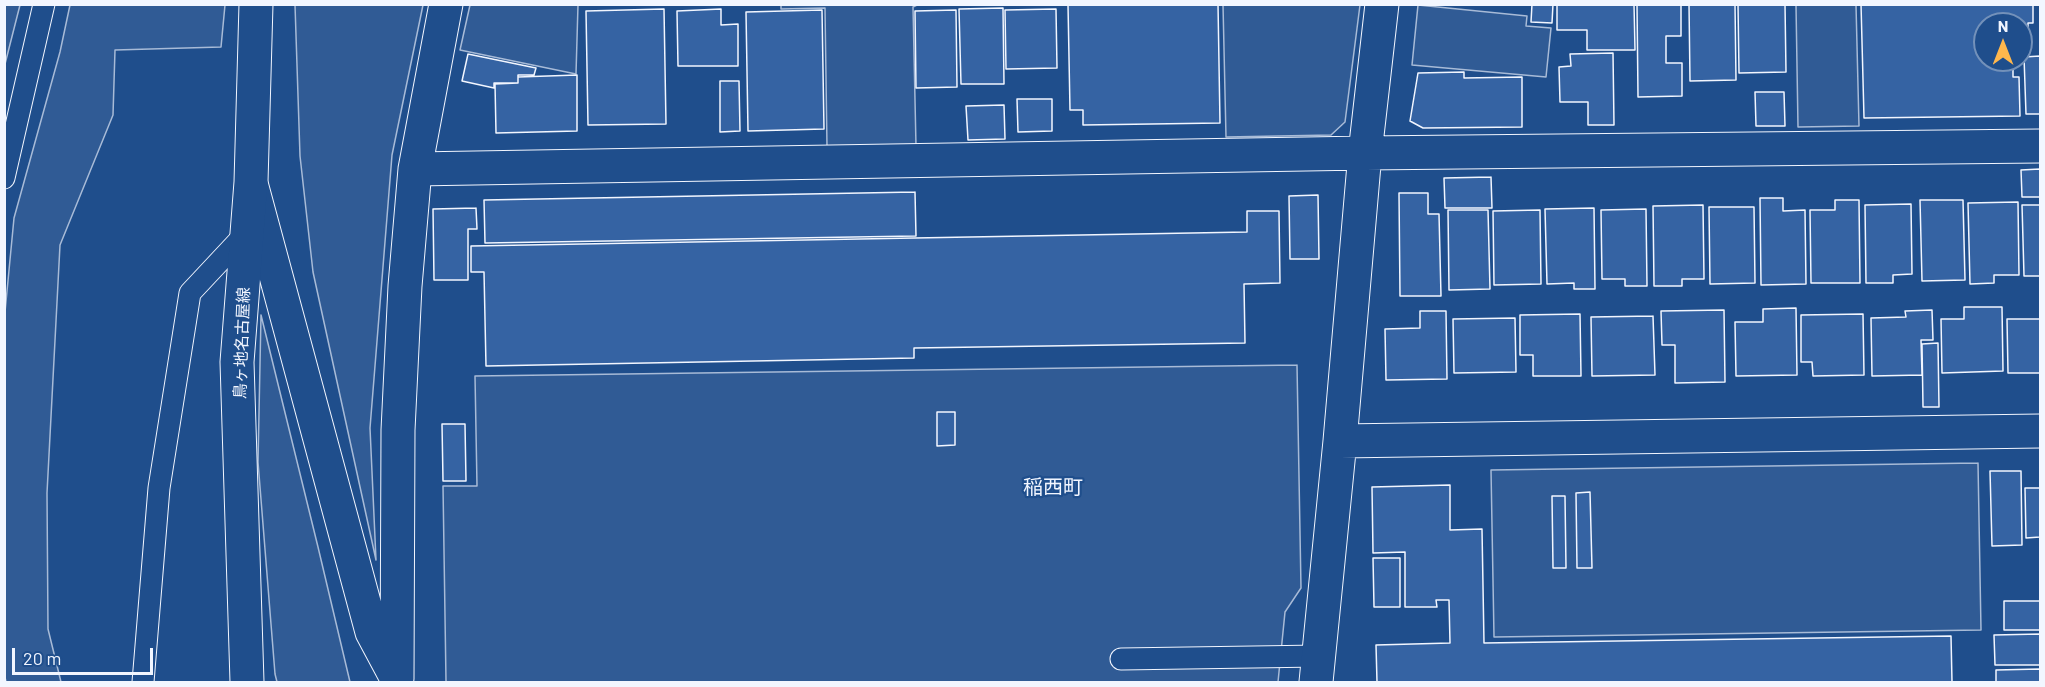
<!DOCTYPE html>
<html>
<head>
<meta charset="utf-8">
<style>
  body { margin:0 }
  #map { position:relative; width:2045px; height:687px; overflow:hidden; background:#1f4e8c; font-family:Barlow,sans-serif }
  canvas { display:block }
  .frame { position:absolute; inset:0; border:6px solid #f2f6ff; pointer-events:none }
  .north { position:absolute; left:1973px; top:12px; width:60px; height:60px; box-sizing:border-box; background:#1f4e8c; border:2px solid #7391ba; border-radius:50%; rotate:0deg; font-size:16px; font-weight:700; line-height:24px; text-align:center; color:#f2f6ff }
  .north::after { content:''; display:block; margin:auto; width:21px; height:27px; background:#ffb74d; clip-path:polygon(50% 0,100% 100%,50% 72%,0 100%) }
  .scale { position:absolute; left:12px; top:648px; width:141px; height:27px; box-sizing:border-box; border:3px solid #f2f6ff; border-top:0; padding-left:8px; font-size:18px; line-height:21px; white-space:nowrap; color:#f2f6ff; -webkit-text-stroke:4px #1f4e8c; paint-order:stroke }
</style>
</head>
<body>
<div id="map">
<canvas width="2045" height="687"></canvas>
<div class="frame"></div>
<div class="north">N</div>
<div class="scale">20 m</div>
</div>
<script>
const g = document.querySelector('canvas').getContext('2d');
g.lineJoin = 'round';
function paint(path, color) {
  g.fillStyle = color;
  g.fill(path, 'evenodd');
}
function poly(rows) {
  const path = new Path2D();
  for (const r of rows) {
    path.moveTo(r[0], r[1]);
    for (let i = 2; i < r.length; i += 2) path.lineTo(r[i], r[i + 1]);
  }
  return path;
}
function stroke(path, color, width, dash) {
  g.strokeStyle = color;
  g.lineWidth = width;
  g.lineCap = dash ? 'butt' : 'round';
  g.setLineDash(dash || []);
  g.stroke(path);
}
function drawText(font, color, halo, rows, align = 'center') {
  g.font = font + ' Barlow,"Noto Sans JP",sans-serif';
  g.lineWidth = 4.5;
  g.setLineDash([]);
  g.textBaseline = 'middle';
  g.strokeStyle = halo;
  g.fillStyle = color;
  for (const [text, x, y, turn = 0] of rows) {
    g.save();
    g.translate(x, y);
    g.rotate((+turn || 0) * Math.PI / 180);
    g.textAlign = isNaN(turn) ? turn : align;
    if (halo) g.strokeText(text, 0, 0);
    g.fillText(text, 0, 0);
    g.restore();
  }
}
const built = poly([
  [5,4,20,5,5,64,4,5,5,4],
  [70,5,225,5,221,47,115,50,113,115,60,245,47,493,48,629,61,682,6,682,4,672,5,312,14,218,60,52,70,5],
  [295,5,423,5,392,155,370,428,376,560,313,272,300,156,295,5],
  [470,5,578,5,576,74,460,50,470,5],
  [781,5,917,5,913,7,916,146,827,147,825,8,781,9,781,5],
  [1223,5,1360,5,1345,122,1331,135,1226,137,1223,5],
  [1418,5,1527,16,1526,26,1551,28,1546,77,1412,65,1418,5],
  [1796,5,1856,5,1859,126,1798,127,1796,5],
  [261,315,318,547,350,682,277,682,275,674,258,462,261,315],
  [1297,365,1301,588,1285,612,1278,682,447,682,446,681,443,486,477,486,475,376,1297,365],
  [1978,463,1981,630,1494,637,1491,470,1978,463]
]);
paint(built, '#305b95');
stroke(built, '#a8bbd7', 1.5);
const building = poly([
  [1218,4,1220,123,1083,125,1083,110,1070,110,1068,5,1218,4],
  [1532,4,1553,4,1552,23,1531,22,1532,4],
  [1557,4,1634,4,1635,50,1587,50,1587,30,1557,30,1557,4],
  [1637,4,1681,4,1681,36,1666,36,1666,63,1682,63,1682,96,1638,97,1637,4],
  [1689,4,1735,4,1736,80,1690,81,1689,4],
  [1738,4,1785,4,1786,72,1739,73,1738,4],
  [1861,4,2033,4,2033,23,2028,23,2028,52,2021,52,2021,24,1985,24,1985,60,2013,60,2013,77,2019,77,2020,116,1864,118,1861,4],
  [1003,8,1004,84,961,84,959,9,1003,8],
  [664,9,666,124,588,125,586,11,664,9],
  [721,9,721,25,738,24,738,66,678,66,677,11,721,9],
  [1056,9,1057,68,1006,69,1005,10,1056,9],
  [822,10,824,129,748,131,746,12,822,10],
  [956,10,957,87,916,88,915,11,956,10],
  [1613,53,1614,125,1588,125,1588,102,1560,102,1559,67,1571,66,1570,54,1613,53],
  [468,54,536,68,534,75,518,75,518,83,494,83,494,88,462,81,468,54],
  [2040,56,2040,114,2026,114,2024,57,2040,56],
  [1464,72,1464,78,1522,77,1522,127,1423,128,1410,121,1418,73,1464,72],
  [577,75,577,131,496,133,495,84,518,83,518,77,577,75],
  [720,81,739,81,740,131,720,132,720,81],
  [1755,92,1784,92,1785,126,1756,126,1755,92],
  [1017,99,1052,99,1052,131,1018,132,1017,99],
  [1004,105,1005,139,968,140,966,106,1004,105],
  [2040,169,2040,197,2022,197,2021,170,2040,169],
  [1491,177,1492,208,1445,208,1444,178,1491,177],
  [915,192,916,236,485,243,484,200,915,192],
  [1399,193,1428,193,1428,214,1439,214,1441,296,1400,296,1399,193],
  [1318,195,1319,259,1290,259,1289,196,1318,195],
  [1760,198,1783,198,1783,211,1805,210,1806,284,1761,285,1760,198],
  [1835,200,1859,200,1860,283,1811,283,1810,210,1835,210,1835,200],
  [1920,200,1963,200,1965,280,1922,281,1920,200],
  [2018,202,2019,275,1994,275,1994,283,1970,284,1968,203,2018,202],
  [1911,204,1912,274,1893,275,1893,283,1866,283,1865,205,1911,204],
  [1703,205,1704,279,1682,279,1682,286,1654,286,1653,206,1703,205],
  [2022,205,2040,205,2040,276,2024,276,2022,205],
  [1709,207,1754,207,1755,283,1710,284,1709,207],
  [476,208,477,229,468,229,468,280,434,280,433,209,476,208],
  [1594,208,1595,289,1574,289,1574,283,1547,284,1545,209,1594,208],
  [1646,209,1647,286,1625,286,1625,279,1602,279,1601,210,1646,209],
  [1448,210,1488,210,1490,289,1449,290,1448,210],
  [1540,210,1541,284,1494,285,1493,211,1540,210],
  [1247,211,1279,211,1280,283,1244,284,1245,343,914,348,914,358,486,366,484,272,471,272,471,246,1247,232,1247,211],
  [1964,307,2002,307,2003,371,1942,373,1941,319,1964,319,1964,307],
  [1796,308,1797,375,1736,376,1735,322,1763,322,1763,309,1796,308],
  [1724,310,1725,382,1675,383,1675,345,1662,345,1661,311,1724,310],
  [1932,310,1933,340,1921,340,1922,375,1872,376,1871,318,1906,317,1905,311,1932,310],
  [1420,311,1446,311,1447,379,1386,380,1385,329,1420,328,1420,311],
  [1580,314,1581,376,1533,376,1533,355,1520,355,1520,315,1580,314],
  [1863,314,1864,375,1813,376,1812,362,1801,362,1801,315,1863,314],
  [1653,316,1655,375,1592,376,1591,317,1653,316],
  [1515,318,1516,372,1454,373,1453,319,1515,318],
  [2007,319,2040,319,2040,373,2008,373,2007,319],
  [1938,343,1939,407,1923,407,1922,344,1938,343],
  [937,412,955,412,955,445,937,446,937,412],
  [442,424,465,424,466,481,443,481,442,424],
  [1990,471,2021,471,2022,545,1992,546,1990,471],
  [1450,485,1450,530,1482,529,1484,643,1951,636,1952,682,1377,682,1376,645,1450,643,1449,600,1436,600,1437,607,1405,607,1405,552,1373,553,1372,487,1450,485],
  [2025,488,2040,488,2040,537,2026,538,2025,488],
  [1590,492,1592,568,1577,568,1576,493,1590,492],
  [1552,496,1565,496,1566,568,1553,568,1552,496],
  [1373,558,1400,558,1400,607,1374,607,1373,558],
  [2004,601,2040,601,2040,630,2004,630,2004,601],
  [2040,634,2040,665,1995,665,1994,635,2040,634],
  [2040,669,2040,682,1996,682,1996,670,2040,669]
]);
paint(building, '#3563a3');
stroke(building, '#f2f6ff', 1.5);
const service = poly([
  [4,178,44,4],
  [1121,659,1319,656],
  [143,682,159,488,190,293,248,231]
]);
const minor = poly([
  [415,169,1365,153,2040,146],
  [252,187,372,632,395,675],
  [1340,441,2040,431],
  [397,679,398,430,405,286,415,169,446,4],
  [1316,682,1340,441,1365,153,1382,4]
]);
const secondary = poly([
  [247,682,237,362,251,182,256,4]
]);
stroke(service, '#f2f6ff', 23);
stroke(minor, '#f2f6ff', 35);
stroke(secondary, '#f2f6ff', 35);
stroke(service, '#1f4e8c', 21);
stroke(minor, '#1f4e8c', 33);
stroke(secondary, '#1f4e8c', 33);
drawText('16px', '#f2f6ff', '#1f4e8c', [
  ["鳥ヶ地名古屋線",242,343,-88]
]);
drawText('20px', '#f2f6ff', '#1f4e8c', [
  ["稲西町",1053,487]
]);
</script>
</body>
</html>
